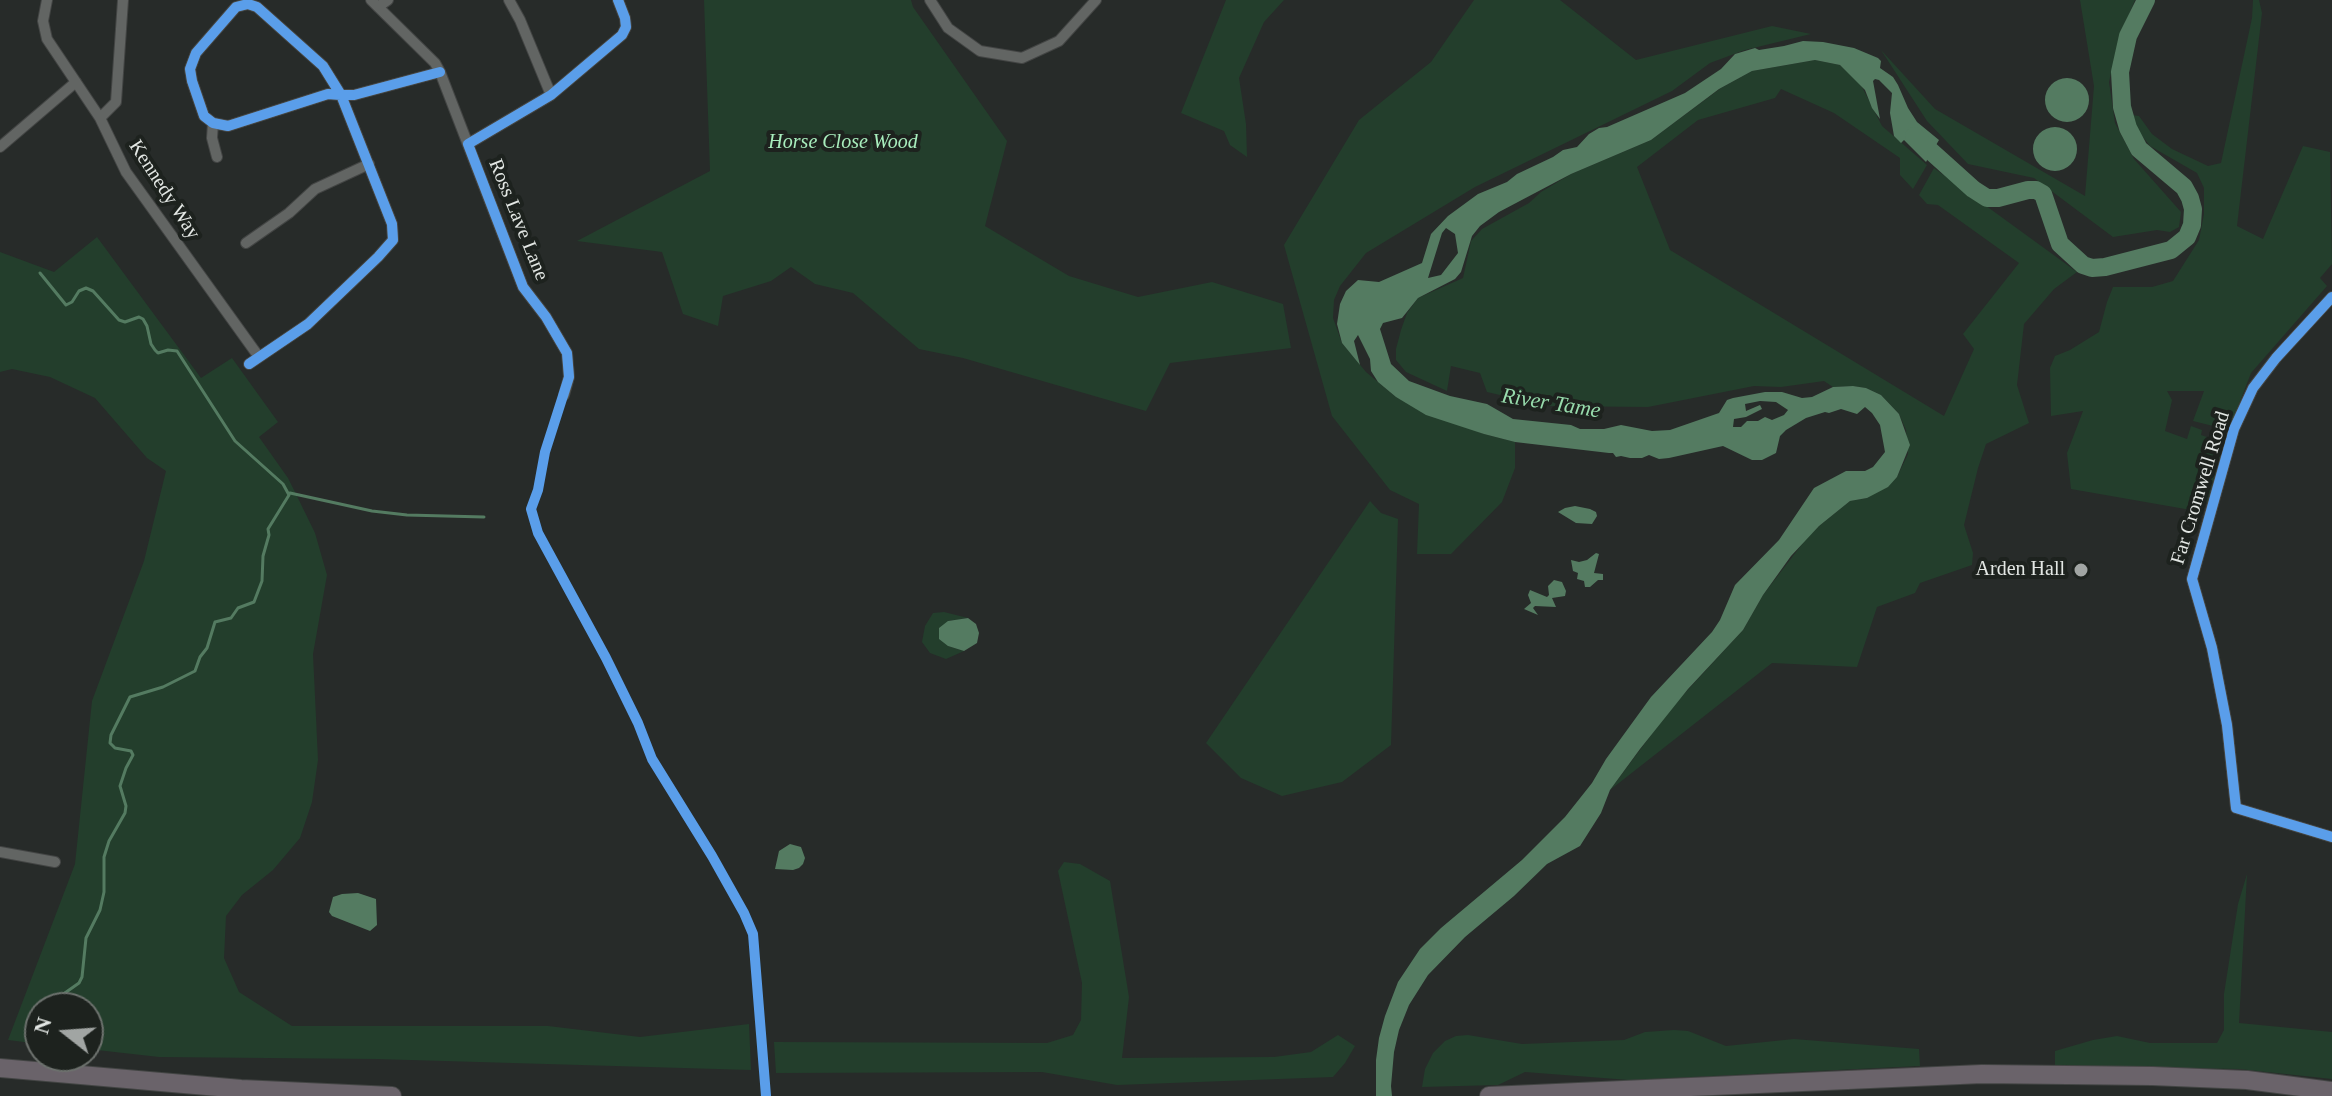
<!DOCTYPE html>
<html>
<head>
<meta charset="utf-8">
<style>
  body { margin:0 }
  #map { position:relative; width:2332px; height:1096px; overflow:hidden; background:#272b29; font-family:"Times New Roman",serif }
  canvas { display:block }
  .north { position:absolute; left:24px; top:992px; width:80px; height:80px; box-sizing:border-box; background:#1d221e; border:2px solid #6c716d; border-radius:50%; rotate:287deg; font-size:22px; font-weight:700; line-height:32px; text-align:center; color:#e3e7e4 }
  .north::after { content:''; display:block; margin:auto; width:28px; height:36px; background:#a1a5a3; clip-path:polygon(50% 0,100% 100%,50% 72%,0 100%) }
</style>
</head>
<body>
<div id="map">
<canvas width="2332" height="1096"></canvas>
<div class="north">N</div>
</div>
<script>
const g = document.querySelector('canvas').getContext('2d');
g.lineJoin = 'round';
function paint(path, color) {
  g.fillStyle = color;
  g.fill(path, 'evenodd');
}
function poly(rows) {
  const path = new Path2D();
  for (const r of rows) {
    if (r.length === 3) {
      path.moveTo(r[0] + r[2], r[1]);
      path.arc(r[0], r[1], r[2], 0, 2 * Math.PI);
      continue;
    }
    path.moveTo(r[0], r[1]);
    for (let i = 2; i < r.length; i += 2) path.lineTo(r[i], r[i + 1]);
  }
  return path;
}
function stroke(path, color, width, dash) {
  g.strokeStyle = color;
  g.lineWidth = width;
  g.lineCap = dash ? 'butt' : 'round';
  g.setLineDash(dash || []);
  g.stroke(path);
}
function drawText(font, color, halo, rows, align = 'center') {
  g.font = font + ' "Times New Roman",serif';
  g.lineWidth = 8;
  g.setLineDash([]);
  g.textBaseline = 'middle';
  g.strokeStyle = halo;
  g.fillStyle = color;
  for (const [text, x, y, turn = 0] of rows) {
    g.save();
    g.translate(x, y);
    g.rotate((+turn || 0) * Math.PI / 180);
    g.textAlign = isNaN(turn) ? turn : align;
    if (halo) g.strokeText(text, 0, 0);
    g.fillText(text, 0, 0);
    g.restore();
  }
}
paint(poly([
  [704,0,911,0,913,7,1007,141,985,226,1069,276,1138,297,1212,282,1283,304,1291,348,1170,363,1146,411,963,358,919,349,853,293,815,284,791,267,771,281,723,296,718,326,683,314,662,252,577,241,710,171],
  [1226,0,1284,0,1264,22,1239,78,1246,124,1247,157,1230,145,1224,131,1181,113],
  [1474,0,1560,0,1636,60,1772,26,1811,34,1745,50,1710,63,1672,91,1475,187,1366,253,1340,286,1334,300,1333,318,1342,343,1366,372,1396,397,1484,434,1515,442,1515,468,1502,502,1451,554,1417,554,1419,504,1390,490,1332,416,1284,245,1359,120,1431,62],
  [2080,0,2135,0,2119,38,2109,82,2115,123,2134,159,2181,212,2179,227,2170,232,2157,230,2113,237,2034,178,1968,164,1927,121,1881,50,1935,109,2085,196,2094,86],
  [2253,0,2259,0,2262,13,2237,226,2263,239,2303,146,2330,152,2332,264,2320,278,2327,286,2251,373,2229,430,2193,421,2204,391,2167,391,2172,400,2165,431,2187,439,2191,426,2202,430,2201,435,2224,443,2207,502,2191,510,2071,489,2067,453,2083,411,2051,416,2050,368,2055,356,2070,350,2099,332,2107,302,2113,287,2152,287,2173,281,2199,240,2204,214,2204,188,2197,173,2150,146,2135,127,2132,115,2139,116,2152,134,2172,149,2208,166,2221,163,2252,18],
  [1815,60,1840,65,1860,83,1882,126,1927,165,1913,189,1900,175,1900,158,1834,113,1781,89,1775,98,1698,120,1637,167,1670,250,1944,416,1974,349,1963,334,2019,263,1938,205,1927,204,1919,195,1934,168,2077,272,2054,289,2024,324,2017,385,2029,423,1986,444,1978,468,1964,525,1973,553,1972,565,1920,583,1915,593,1877,607,1857,667,1772,663,1610,790,1672,707,1743,630,1763,595,1806,539,1819,526,1850,501,1867,498,1897,477,1908,454,1906,430,1899,414,1881,395,1866,388,1853,386,1833,387,1824,381,1781,387,1754,386,1648,407,1547,406,1487,392,1480,373,1451,366,1447,391,1406,372,1396,360,1396,349,1401,330,1407,313,1418,298,1463,278,1471,241,1482,229,1529,203,1541,192,1571,174,1651,140,1721,88,1752,71],
  [97,237,201,378,232,358,278,422,259,437,288,478,295,492,315,533,327,575,313,654,318,760,312,802,300,838,273,870,242,895,226,916,224,958,239,992,292,1026,548,1026,640,1037,749,1024,751,1070,376,1059,159,1057,88,1049,88,1008,40,1008,40,1044,8,1040,75,864,92,701,144,561,166,471,147,458,95,398,50,377,12,369,0,372,0,252,54,272],
  [1370,501,1381,513,1398,519,1391,745,1342,782,1282,796,1241,778,1206,743],
  [944,612,968,618,948,621,948,646,964,651,946,659,930,653,922,642,925,626,933,613],
  [1064,862,1080,864,1110,881,1129,997,1122,1058,1274,1057,1311,1052,1338,1035,1355,1046,1345,1063,1333,1077,1117,1085,1042,1072,776,1073,774,1042,1047,1043,1073,1035,1081,1020,1082,983,1058,871],
  [2247,874,2239,1023,2332,1032,2332,1079,2239,1069,2055,1066,2055,1051,2093,1040,2117,1036,2150,1043,2217,1043,2224,1030,2224,994,2238,904],
  [1674,1030,1688,1031,1726,1046,1794,1039,1919,1049,1920,1066,1629,1080,1525,1072,1498,1085,1422,1087,1425,1069,1433,1053,1445,1041,1456,1036,1468,1035,1522,1044,1624,1040,1645,1032]
]), '#233e2c');
paint(poly([
  [1803,41,1823,42,1854,48,1878,58,1881,61,1880,68,1893,77,1898,85,1908,108,1917,122,1939,140,1926,162,1904,140,1901,143,1894,136,1890,113,1892,93,1879,80,1875,79,1873,81,1880,119,1872,108,1865,90,1840,65,1815,60,1752,71,1719,89,1651,140,1571,174,1499,212,1480,226,1472,236,1461,272,1455,279,1418,298,1402,318,1383,323,1380,329,1391,364,1409,381,1450,396,1487,404,1513,419,1571,425,1580,429,1604,429,1621,425,1652,431,1670,430,1719,413,1727,400,1733,398,1765,392,1782,392,1802,398,1812,397,1833,387,1853,386,1866,388,1881,395,1899,414,1910,445,1897,477,1888,487,1867,498,1850,501,1819,526,1791,556,1763,595,1743,630,1688,689,1640,749,1610,790,1601,813,1580,846,1547,864,1514,896,1465,937,1428,975,1409,1005,1399,1030,1394,1052,1391,1086,1392,1096,1376,1096,1376,1060,1379,1038,1385,1016,1398,982,1420,949,1441,928,1522,860,1565,817,1592,783,1606,759,1651,697,1712,632,1720,620,1735,585,1779,540,1814,488,1846,471,1865,471,1873,467,1885,452,1880,425,1872,413,1865,407,1857,414,1841,409,1829,413,1825,412,1806,418,1786,430,1780,436,1776,453,1762,460,1752,460,1723,446,1669,458,1659,459,1649,455,1642,458,1630,458,1621,456,1616,457,1613,453,1609,453,1515,442,1484,434,1426,415,1396,397,1378,382,1371,371,1370,359,1358,335,1354,341,1360,365,1342,343,1337,324,1340,304,1346,291,1358,280,1379,282,1422,263,1431,234,1448,216,1478,194,1507,182,1517,174,1553,157,1563,150,1577,147,1589,134,1599,128,1607,127,1685,93,1721,69,1735,54,1755,48,1759,50,1784,46],
  [1446,228,1455,234,1458,253,1441,275,1428,278,1442,233],
  [1760,401,1776,402,1788,410,1784,415,1772,420,1765,417,1758,421,1747,421,1741,427,1733,427,1734,419,1746,417,1762,409,1760,405,1746,411,1745,404],
  [2067,100,22],
  [2055,149,22],
  [1575,506,1590,509,1596,512,1597,516,1592,524,1576,523,1558,512,1565,508],
  [1596,553,1599,554,1594,573,1603,574,1603,580,1598,580,1590,587,1585,587,1584,581,1577,579,1578,573,1573,571,1571,560,1579,562,1587,560],
  [1554,580,1562,582,1566,591,1565,596,1552,598,1556,607,1535,606,1533,608,1538,615,1524,609,1531,603,1528,595,1530,590,1547,597,1549,595,1548,586],
  [968,618,976,624,979,633,977,643,964,651,948,646,939,639,939,628,948,621],
  [790,844,801,847,805,858,803,864,799,868,793,870,775,869,779,851],
  [358,893,376,899,377,925,370,931,332,916,329,912,333,897,342,894]
]), '#547b61');
stroke(poly([
  [40,273,66,305,72,302,79,291,86,288,93,291,119,320,125,322,139,317,143,319,147,326,151,344,155,350,158,353,168,350,177,351,235,441,283,484,289,495,268,529,269,535,263,556,262,581,254,602,238,608,231,618,215,622,207,648,200,657,195,671,163,687,130,697,111,735,110,743,115,748,131,751,133,755,126,768,120,786,126,806,125,813,109,841,104,857,104,892,100,910,86,938,82,977,79,983,62,995,53,1006,54,1008],
  [290,493,372,511,407,515,484,517]
]), '#547b61', 3);
stroke(poly([
  [1914,136,1973,189,1987,198,1998,198,2028,190,2036,190,2043,194,2060,244,2083,265,2092,268,2105,267,2171,250,2187,237,2192,225,2193,209,2190,198,2184,187,2139,149,2128,128,2122,107,2120,72,2128,36,2146,0]
]), '#547b61', 18);
const minor = poly([
  [47,0,43,21,47,39,100,118,126,172,259,357],
  [371,0,435,63,440,72,523,287,546,317,567,353,569,377,564,395],
  [509,0,520,20,551,95],
  [930,0,948,28,980,51,1022,58,1059,41,1096,0],
  [378,7,388,0],
  [100,118,116,102,123,0],
  [213,123,212,138,217,157],
  [468,144,551,95,622,35,626,27,625,18,618,0],
  [0,147,76,82],
  [246,243,289,213,315,189,369,164],
  [2332,297,2276,358,2253,388,2234,429,2192,579,2212,648,2227,725,2236,808,2332,837],
  [249,364,308,324,378,257,393,240,392,224,341,95,323,66,257,7,248,4,236,7,196,53,190,69,192,81,204,116,213,123,228,126,328,94,341,95,354,95,440,72],
  [0,852,55,862]
]);
const motorway = poly([
  [0,1068,241,1089,392,1096],
  [1489,1096,1982,1074,2152,1076,2247,1080,2332,1091]
]);
stroke(minor, '#434544', 12);
stroke(motorway, '#434544', 20);
stroke(minor, '#626563', 10);
stroke(motorway, '#6a636a', 18);
stroke(poly([
  [618,0,625,18,626,27,622,35,551,95,468,144,523,287,546,317,567,353,569,377,545,452,538,490,531,509,538,533,606,658,638,723,652,759,712,856,744,913,753,934,766,1096],
  [2332,297,2276,358,2253,388,2234,429,2192,579,2212,648,2227,725,2236,808,2332,837],
  [249,364,308,324,378,257,393,240,392,224,341,95,323,66,257,7,248,4,236,7,196,53,190,69,192,81,204,116,213,123,228,126,328,94,341,95,354,95,440,72]
]), '#5a9eea', 10);
for (const [x, y, r, color] of [
  [2081,570,8,"#a1a5a3"]
]) {
  const dot = new Path2D();
  dot.arc(x, y, r, 0, 2 * Math.PI);
  g.fillStyle = color;
  g.fill(dot);
  stroke(dot, '#1d221e', 3);
}
drawText('italic 20px', '#a8edbd', '#1d221e', [
  ["Horse Close Wood",843,143]
]);
drawText('20px', '#e3e7e4', '#1d221e', [
  ["Kennedy Way",164,190,57],
  ["Ross Lave Lane",518,220,68],
  ["Far Cromwell Road",2201,488,-73]
]);
drawText('20px', '#e3e7e4', '#1d221e', [
  ["Arden Hall",2065,570]
], 'right');
drawText('italic 22px', '#97dbac', '#1d221e', [
  ["River Tame",1551,404,9]
]);
</script>
</body>
</html>
